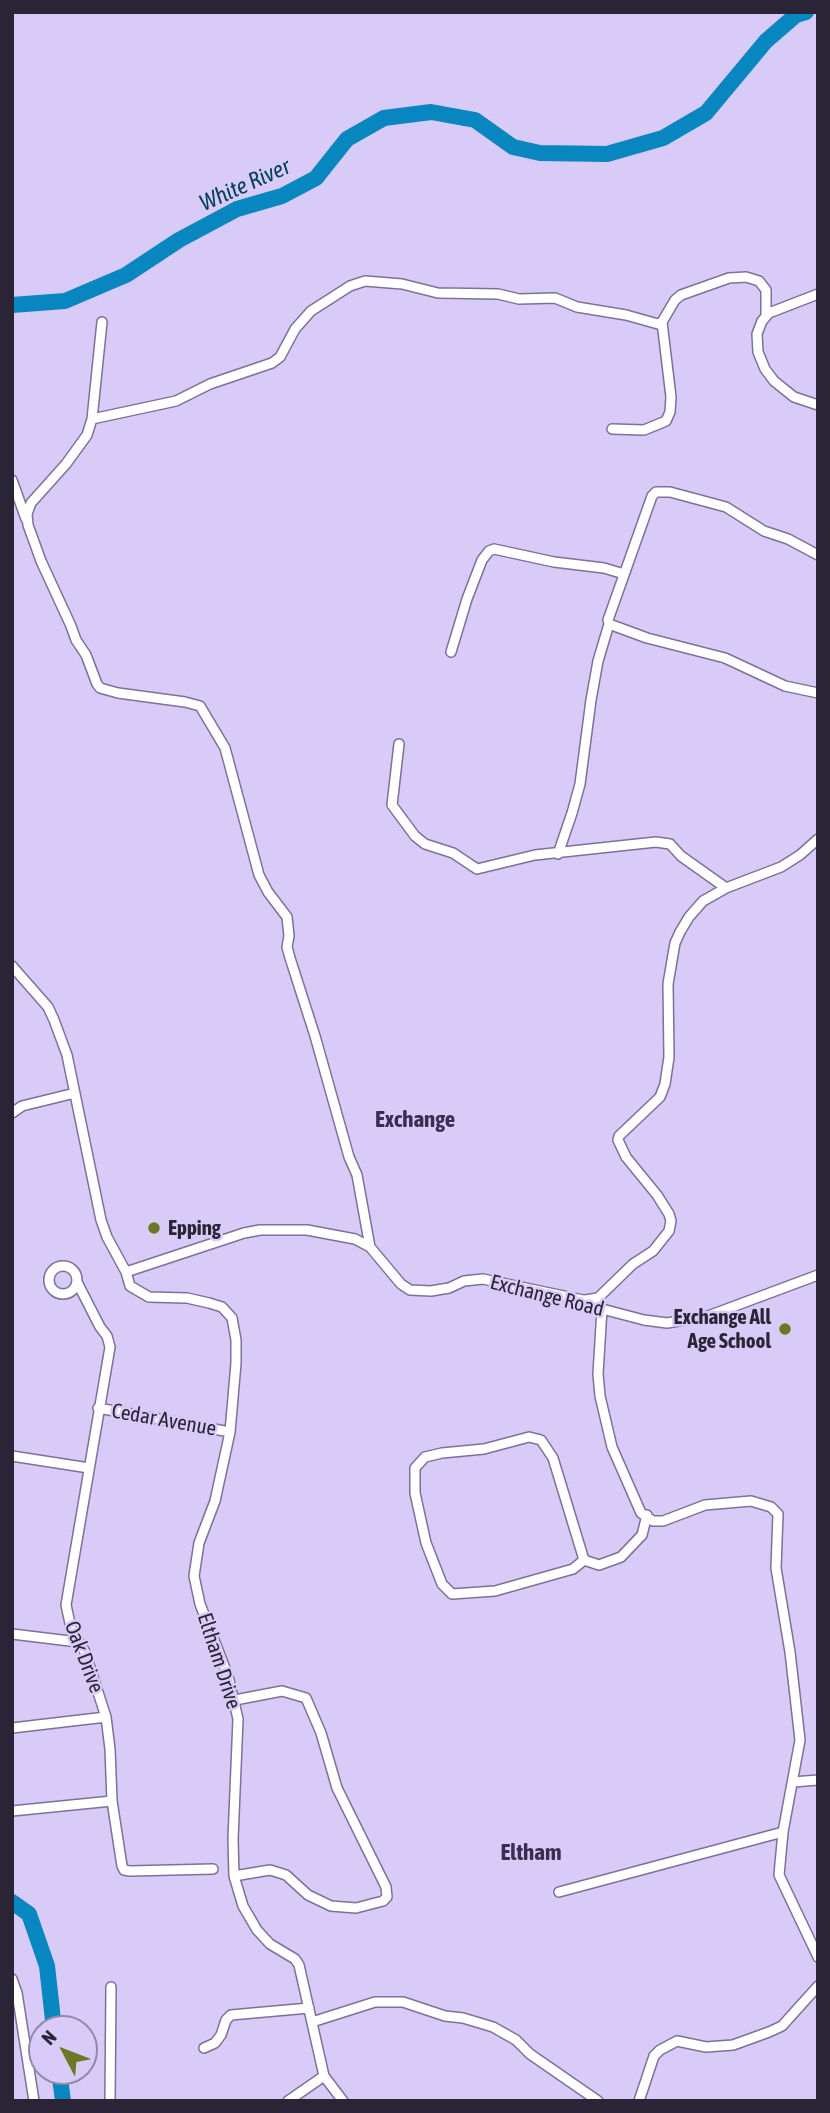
<!DOCTYPE html>
<html>
<head>
<meta charset="utf-8">
<style>
  body { margin:0 }
  #map { position:relative; width:830px; height:2113px; overflow:hidden; background:#d8cbf8; font-family:"Asap Condensed",sans-serif }
  canvas { display:block }
  .frame { position:absolute; inset:0; border:14px solid #2a2536; pointer-events:none }
  .north { position:absolute; left:28px; top:2015px; width:70px; height:70px; box-sizing:border-box; background:#d8cbf8; border:2px solid #9289aa; border-radius:50%; rotate:312deg; font-size:19px; font-weight:700; line-height:28px; text-align:center; color:#2a2536 }
  .north::after { content:''; display:block; margin:auto; width:24px; height:32px; background:#6b7824; clip-path:polygon(50% 0,100% 100%,50% 72%,0 100%) }
</style>
</head>
<body>
<div id="map">
<canvas width="830" height="2113"></canvas>
<div class="frame"></div>
<div class="north">N</div>
</div>
<script>
const g = document.querySelector('canvas').getContext('2d');
g.lineJoin = 'round';
function poly(rows) {
  const path = new Path2D();
  for (const r of rows) {
    if (r.length === 3) {
      path.moveTo(r[0] + r[2], r[1]);
      path.arc(r[0], r[1], r[2], 0, 2 * Math.PI);
      continue;
    }
    path.moveTo(r[0], r[1]);
    for (let i = 2; i < r.length; i += 2) path.lineTo(r[i], r[i + 1]);
  }
  return path;
}
function stroke(path, color, width, dash) {
  g.strokeStyle = color;
  g.lineWidth = width;
  g.lineCap = dash ? 'butt' : 'round';
  g.setLineDash(dash || []);
  g.stroke(path);
}
function drawText(font, color, halo, rows, align = 'center') {
  g.font = font + ' "Asap Condensed",sans-serif';
  g.lineWidth = 5;
  g.setLineDash([]);
  g.textBaseline = 'middle';
  g.strokeStyle = halo;
  g.fillStyle = color;
  for (const [text, x, y, turn = 0] of rows) {
    g.save();
    g.translate(x, y);
    g.rotate((+turn || 0) * Math.PI / 180);
    g.textAlign = isNaN(turn) ? turn : align;
    if (halo) g.strokeText(text, 0, 0);
    g.fillText(text, 0, 0);
    g.restore();
  }
}
stroke(poly([
  [12,305,65,301,126,275,179,240,237,209,282,196,316,178,347,139,384,118,431,112,475,120,513,147,540,153,607,154,663,138,706,113,766,41,796,15,806,12],
  [12,1902,29,1914,47,1966,54,2029],
  [59,2071,63,2101]
]), '#0886bf', 16);
const minor = poly([
  [818,294,769,313,762,321,757,334,758,352,765,369,774,381,794,397,818,405],
  [102,322,92,419,87,435,66,464,31,503,27,514,28,525,41,561,71,626,76,640,86,655,97,684,100,688,118,693,185,702,200,706,225,748,259,875,268,892,287,917,289,936,287,947,290,958,315,1036,349,1157,357,1175,370,1247],
  [92,419,176,401,210,384,272,363,280,357,295,329,311,311,350,286,365,281,402,284,438,293,498,294,519,299,555,298,577,307,626,315,658,324,662,322,675,300,681,295,729,278,746,277,759,281,766,290,766,316],
  [612,429,644,430,666,421,670,412,671,397,662,322],
  [12,480,26,519],
  [609,624,647,638,725,658,785,686,818,693],
  [451,652,467,599,482,560,489,551,494,549,554,562,604,568,624,574],
  [399,744,392,805,415,836,425,844,453,853,477,869,535,855,656,842,670,844,681,856,726,888],
  [558,854,572,813,580,784,591,700,598,661,609,624,608,620,652,496,656,492,670,492,726,507,764,531,788,539,818,555],
  [12,966,48,1007,54,1020,67,1055,101,1220,107,1237,126,1272,244,1233,260,1230,307,1230,355,1239,370,1247,401,1284,410,1290,431,1291,449,1288,464,1281,483,1279,583,1300,602,1309,644,1320,667,1323,708,1316,818,1275],
  [12,1113,22,1106,75,1093],
  [63,1280,14],
  [126,1272,130,1286,149,1297,187,1298,209,1303,222,1307,232,1318,236,1340,236,1363,230,1432,215,1501,199,1543,194,1576,200,1604,228,1676,238,1719,233,1839,234,1876,243,1906,257,1930,270,1944,295,1959,299,1965,324,2076,343,2101],
  [77,1282,100,1327,107,1336,110,1347,66,1605,71,1628,85,1652,106,1717,110,1749,112,1801,122,1866,124,1870,130,1871,213,1869],
  [585,1300,598,1298,633,1264,653,1251,669,1231,671,1221,669,1214,657,1195,626,1157,618,1140,619,1136,660,1097,665,1084,669,1057,668,984,675,943,680,932,689,917,703,901,726,888,781,867,800,855,818,839],
  [602,1309,598,1374,600,1396,612,1447,641,1513,653,1521,663,1521,705,1505,751,1501,771,1507,778,1514,776,1568,790,1652,800,1740,783,1832,779,1875,818,1957],
  [98,1408,230,1432],
  [12,1456,89,1468],
  [584,1560,553,1458,541,1440,529,1437,484,1449,442,1453,425,1457,415,1468,415,1493,426,1543,442,1584,452,1594,495,1591,573,1569,584,1560,599,1565,621,1557,642,1535,647,1515],
  [12,1634,78,1642],
  [12,1728,106,1717],
  [793,1782,818,1780],
  [12,1811,112,1801],
  [234,1876,270,1870,286,1875,308,1895,331,1906,356,1908,383,1901,387,1897,386,1887,337,1788,321,1733,306,1698,282,1691,235,1700],
  [559,1892,783,1832],
  [12,1979,17,1993,34,2101],
  [312,2022,375,2002,403,2002,445,2016,463,2018,493,2027,516,2040,530,2054,598,2101],
  [204,2048,215,2043,221,2035,226,2020,231,2015,309,2008],
  [110,2101,111,1987],
  [288,2101,324,2076],
  [639,2101,654,2056,660,2050,677,2041,706,2047,733,2045,769,2032,782,2026,818,1986]
]);
stroke(minor, '#7c7199', 12);
stroke(minor, '#fff', 9);
for (const [x, y, r, color] of [
  [154,1228,7,"#6b7824"],
  [785,1329,7,"#6b7824"]
]) {
  const dot = new Path2D();
  dot.arc(x, y, r, 0, 2 * Math.PI);
  g.fillStyle = color;
  g.fill(dot);
  stroke(dot, '#d8cbf8', 2.5);
}
drawText('bold 21px', '#2a2536', '#d8cbf8', [
  ["Epping",168,1228],
  ["Exchange All",771,1317,"right"],
  ["Age School",771,1341,"right"]
], 'left');
drawText('21px', '#2a2536', '#d8cbf8', [
  ["Exchange Road",547,1296,14],
  ["Cedar Avenue",164,1420,10],
  ["Oak Drive",84,1657,69],
  ["Eltham Drive",219,1661,72]
]);
drawText('italic 23px', '#03405e', '#d8cbf8', [
  ["White River",245,185,-24]
]);
drawText('bold 23px', '#392e51', '#d8cbf8', [
  ["Exchange",415,1120],
  ["Eltham",531,1853]
]);
</script>
</body>
</html>
